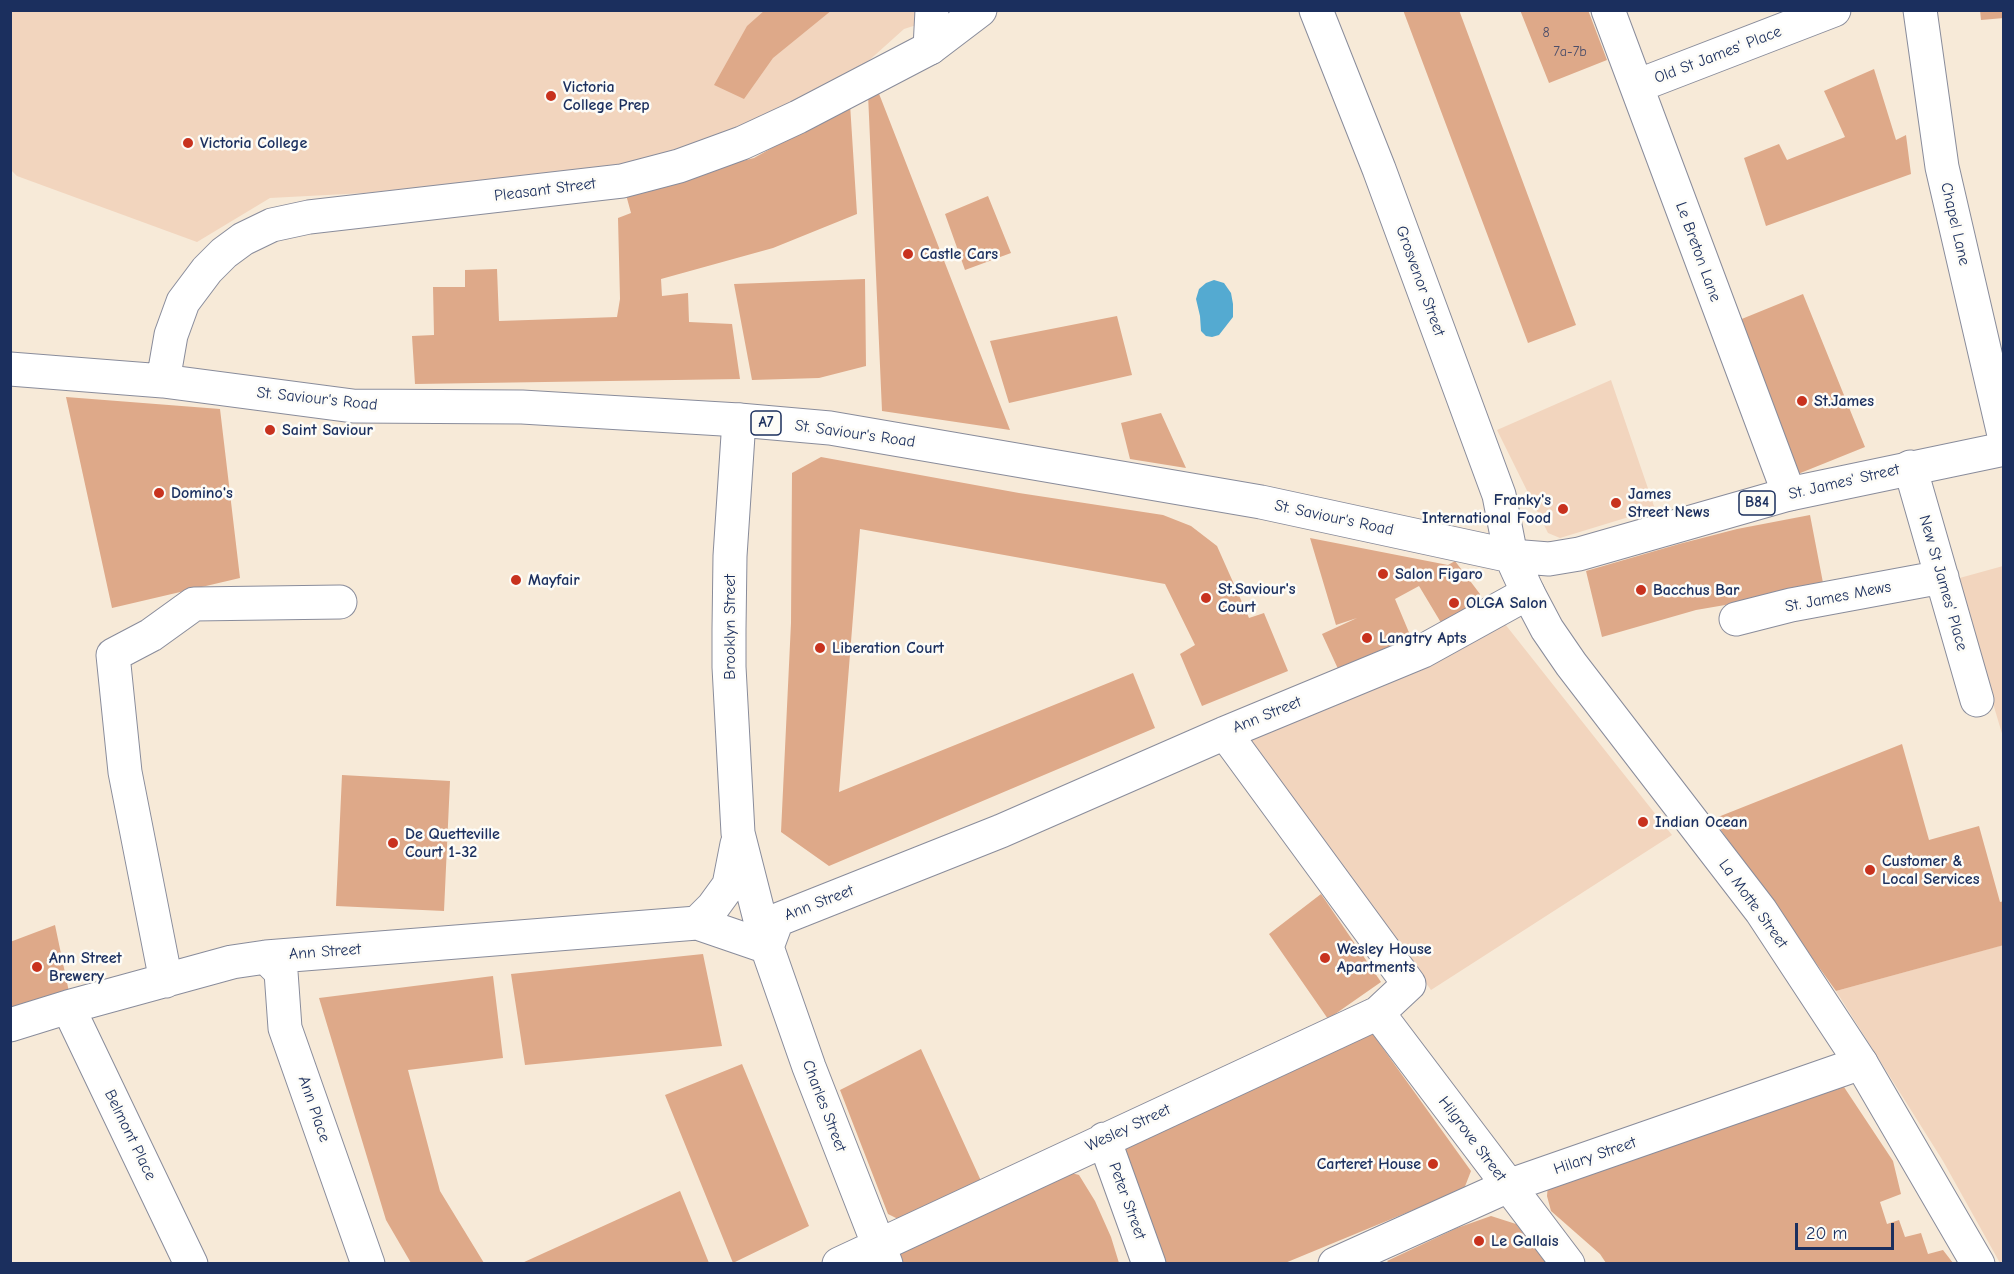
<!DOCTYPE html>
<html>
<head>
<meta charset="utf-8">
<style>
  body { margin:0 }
  #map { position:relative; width:2014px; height:1274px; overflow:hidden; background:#f7ead8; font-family:"Comic Neue",sans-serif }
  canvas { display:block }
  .frame { position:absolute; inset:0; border:12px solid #1b2f5e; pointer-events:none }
  .scale { position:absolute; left:1795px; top:1223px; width:99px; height:27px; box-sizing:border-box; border:3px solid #1b2f5e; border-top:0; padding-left:8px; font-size:18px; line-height:21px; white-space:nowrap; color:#1b2f5e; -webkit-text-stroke:4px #fdfcf7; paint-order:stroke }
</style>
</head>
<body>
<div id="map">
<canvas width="2014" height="1274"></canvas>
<div class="frame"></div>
<div class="scale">20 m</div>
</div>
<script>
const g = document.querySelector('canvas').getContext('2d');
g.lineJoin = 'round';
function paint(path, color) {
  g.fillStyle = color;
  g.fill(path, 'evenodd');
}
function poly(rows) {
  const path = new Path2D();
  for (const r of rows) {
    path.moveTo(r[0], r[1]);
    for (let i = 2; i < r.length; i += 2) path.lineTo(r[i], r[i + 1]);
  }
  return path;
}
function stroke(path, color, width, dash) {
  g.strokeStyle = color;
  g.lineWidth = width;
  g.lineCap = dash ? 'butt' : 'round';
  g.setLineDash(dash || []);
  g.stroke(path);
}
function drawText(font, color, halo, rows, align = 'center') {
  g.font = font + ' "Comic Neue",sans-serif';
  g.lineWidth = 5;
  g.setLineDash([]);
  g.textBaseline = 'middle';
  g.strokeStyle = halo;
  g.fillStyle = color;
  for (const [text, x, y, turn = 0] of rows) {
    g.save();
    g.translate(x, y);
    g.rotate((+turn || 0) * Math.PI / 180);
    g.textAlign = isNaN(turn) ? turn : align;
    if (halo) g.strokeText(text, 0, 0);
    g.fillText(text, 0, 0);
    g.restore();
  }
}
paint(poly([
  [11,11,956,11,951,14,904,29,855,73,755,126,637,165,365,193,270,198,197,242,17,176,11,170],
  [1611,380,1655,509,1560,538,1548,533,1497,430],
  [2003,566,2003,737,1956,579],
  [1501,619,1672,835,1431,990,1244,738],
  [2003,945,2003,1263,2000,1263,1943,1161,1836,991]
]), '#f2d5be');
paint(poly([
  [1214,280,1224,283,1231,293,1233,304,1233,317,1219,335,1212,337,1206,336,1201,331,1200,316,1196,299,1199,289,1206,283]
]), '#54aad1');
paint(poly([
  [765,10,832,10,773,58,744,99,714,85,747,26],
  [1403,10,1459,10,1576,325,1528,343],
  [1520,10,1588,10,1607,60,1549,83],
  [1980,10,2004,10,2004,18,1981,20],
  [1874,69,1896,140,1906,135,1911,174,1766,226,1744,158,1779,144,1787,160,1845,137,1824,91],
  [876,86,1010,430,882,411,868,94],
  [850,104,857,214,773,248,661,279,662,296,688,293,689,322,732,324,740,379,415,384,412,336,434,335,433,287,465,287,465,270,497,269,499,321,617,317,620,299,618,218,631,213,625,191,754,158],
  [988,196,1011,253,965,270,945,214],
  [865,279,866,366,819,378,752,380,734,284],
  [1803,294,1865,447,1788,478,1727,325],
  [1117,316,1132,375,1009,403,990,341],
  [66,397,220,409,240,578,112,608],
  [1161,413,1186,468,1130,459,1121,423],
  [821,457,1019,493,1163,515,1191,526,1217,546,1249,618,1264,613,1288,671,1202,706,1180,654,1195,645,1165,584,860,529,839,792,1133,673,1155,728,829,866,781,832,791,623,792,473],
  [1810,515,1824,588,1696,610,1602,637,1586,571,1679,544,1737,529],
  [1310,538,1448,565,1455,561,1480,594,1478,605,1443,626,1419,586,1395,599,1413,642,1339,671,1322,634,1357,618,1336,625],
  [1902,744,1929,840,1979,826,2000,902,2004,901,2004,945,1836,991,1713,819],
  [342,775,450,781,444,911,336,906],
  [1321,894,1381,982,1328,1019,1269,934],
  [55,925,69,992,10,1009,10,942],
  [703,954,722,1046,525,1065,511,974],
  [493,976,503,1058,408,1070,440,1191,484,1263,411,1263,386,1220,319,998],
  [1372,1033,1471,1171,1464,1189,1285,1263,1161,1263,1143,1215,1124,1144],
  [921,1049,982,1183,900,1220,888,1214,840,1090],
  [742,1064,809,1226,733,1263,665,1095],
  [1844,1087,1893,1161,1901,1194,1880,1202,1887,1224,1899,1220,1905,1237,1921,1233,1928,1254,1943,1250,1953,1263,1606,1263,1600,1254,1551,1211,1547,1196,1548,1184],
  [1064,1171,1079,1175,1095,1201,1111,1237,1119,1263,900,1263,898,1259,902,1246],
  [680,1191,709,1263,522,1263],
  [1491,1216,1516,1224,1546,1263,1389,1263,1387,1261,1457,1228]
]), '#dea989');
const minor = poly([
  [1316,10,1379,169,1499,495,1511,556],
  [1608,10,1789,494],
  [1920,10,1942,167,2004,435],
  [930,48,932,10],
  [1637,86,1834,10],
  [739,420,730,556,729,629,729,667,738,833,767,947,809,1067,886,1264],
  [1910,467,1977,700],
  [1736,619,1791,605,1942,577],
  [697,923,713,907,729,885,737,844],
  [767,947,777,920,1001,831,1225,733,1423,651,1528,593],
  [266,957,281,972,285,1028,368,1264],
  [166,981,125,772,113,655,151,635,194,604,340,602],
  [68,1007,191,1264],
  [1378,1013,1568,1264],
  [10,1025,68,1007,232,962,266,957,697,923,767,947],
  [1104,1139,1149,1264],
  [839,1264,1378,1013,1409,984,1225,733],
  [1335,1264,1508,1186,1861,1063]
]);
const major = poly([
  [10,369,163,381,353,406,522,407,739,420,830,428,1261,502,1511,556,1549,559,1579,554,1789,494,2004,449],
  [163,381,171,335,183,302,207,270,224,253,243,239,272,225,309,217,622,181,679,166,742,143,798,117,930,48,980,10],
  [1511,556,1528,593,1547,629,1571,664,1761,911,1861,1063,1978,1264]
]);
stroke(minor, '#898c9b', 35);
stroke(major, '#898c9b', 35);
stroke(minor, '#fff', 33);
stroke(major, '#fff', 33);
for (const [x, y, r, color] of [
  [551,96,6,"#c8321e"],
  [188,143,6,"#c8321e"],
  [908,254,6,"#c8321e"],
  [1802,401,6,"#c8321e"],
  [270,430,6,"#c8321e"],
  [159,493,6,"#c8321e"],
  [1616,503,6,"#c8321e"],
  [1563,509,6,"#c8321e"],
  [1383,574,6,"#c8321e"],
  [516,580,6,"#c8321e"],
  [1641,590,6,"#c8321e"],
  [1206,598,6,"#c8321e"],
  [1454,603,6,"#c8321e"],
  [1367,638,6,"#c8321e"],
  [820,648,6,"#c8321e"],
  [1643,822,6,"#c8321e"],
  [393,843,6,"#c8321e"],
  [1870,870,6,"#c8321e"],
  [1325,958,6,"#c8321e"],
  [37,967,6,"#c8321e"],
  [1433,1164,6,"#c8321e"],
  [1479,1241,6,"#c8321e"]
]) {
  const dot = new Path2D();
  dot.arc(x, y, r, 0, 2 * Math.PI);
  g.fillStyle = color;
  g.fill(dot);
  stroke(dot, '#fdfcf7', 2);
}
drawText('14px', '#4c4e69', null, [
  ["8",1546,33],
  ["7a-7b",1570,52]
]);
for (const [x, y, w] of [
  [766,423,30],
  [1757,503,36]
]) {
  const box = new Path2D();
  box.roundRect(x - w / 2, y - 12, w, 24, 4.5);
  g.fillStyle = '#fdfcf7';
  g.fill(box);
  stroke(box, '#1b2f5e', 1.5);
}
drawText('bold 15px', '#1b2f5e', null, [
  ["A7",766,423],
  ["B84",1757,503]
]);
drawText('16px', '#1b2f5e', '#fdfcf7', [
  ["Old St James' Place",1718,55,-21],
  ["Pleasant Street",545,190,-7],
  ["Chapel Lane",1955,224,77],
  ["Le Breton Lane",1698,252,70],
  ["Grosvenor Street",1420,281,70],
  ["St. Saviour's Road",317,399,6],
  ["St. Saviour's Road",855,434,8],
  ["St. James' Street",1844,482,-13],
  ["St. Saviour's Road",1334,518,12],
  ["New St James' Place",1943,583,74],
  ["St. James Mews",1838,597,-11],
  ["Brooklyn Street",730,627,-90],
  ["Ann Street",1267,715,-22],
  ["Ann Street",819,903,-21],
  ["La Motte Street",1753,904,54],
  ["Ann Street",325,952,-4],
  ["Charles Street",824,1106,69],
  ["Ann Place",314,1109,71],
  ["Wesley Street",1128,1128,-25],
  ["Belmont Place",130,1135,64],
  ["Hilgrove Street",1472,1139,53],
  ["Hilary Street",1595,1156,-19],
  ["Peter Street",1127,1201,70]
]);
drawText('bold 16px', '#1b2f5e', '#fdfcf7', [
  ["Victoria",563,87],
  ["College Prep",563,105],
  ["Victoria College",200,143],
  ["Castle Cars",920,254],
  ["St.James",1814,401],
  ["Saint Saviour",282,430],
  ["Domino's",171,493],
  ["James",1628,494],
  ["Street News",1628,512],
  ["Franky's",1551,500,"right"],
  ["International Food",1551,518,"right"],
  ["Salon Figaro",1395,574],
  ["Mayfair",528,580],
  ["St.Saviour's",1218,589],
  ["Court",1218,607],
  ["Bacchus Bar",1653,590],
  ["OLGA Salon",1466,603],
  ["Langtry Apts",1379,638],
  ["Liberation Court",832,648],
  ["Indian Ocean",1655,822],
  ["De Quetteville",405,834],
  ["Court 1-32",405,852],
  ["Customer &",1882,861],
  ["Local Services",1882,879],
  ["Wesley House",1337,949],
  ["Apartments",1337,967],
  ["Ann Street",49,958],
  ["Brewery",49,976],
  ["Carteret House",1421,1164,"right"],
  ["Le Gallais",1491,1241]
], 'left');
</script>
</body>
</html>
